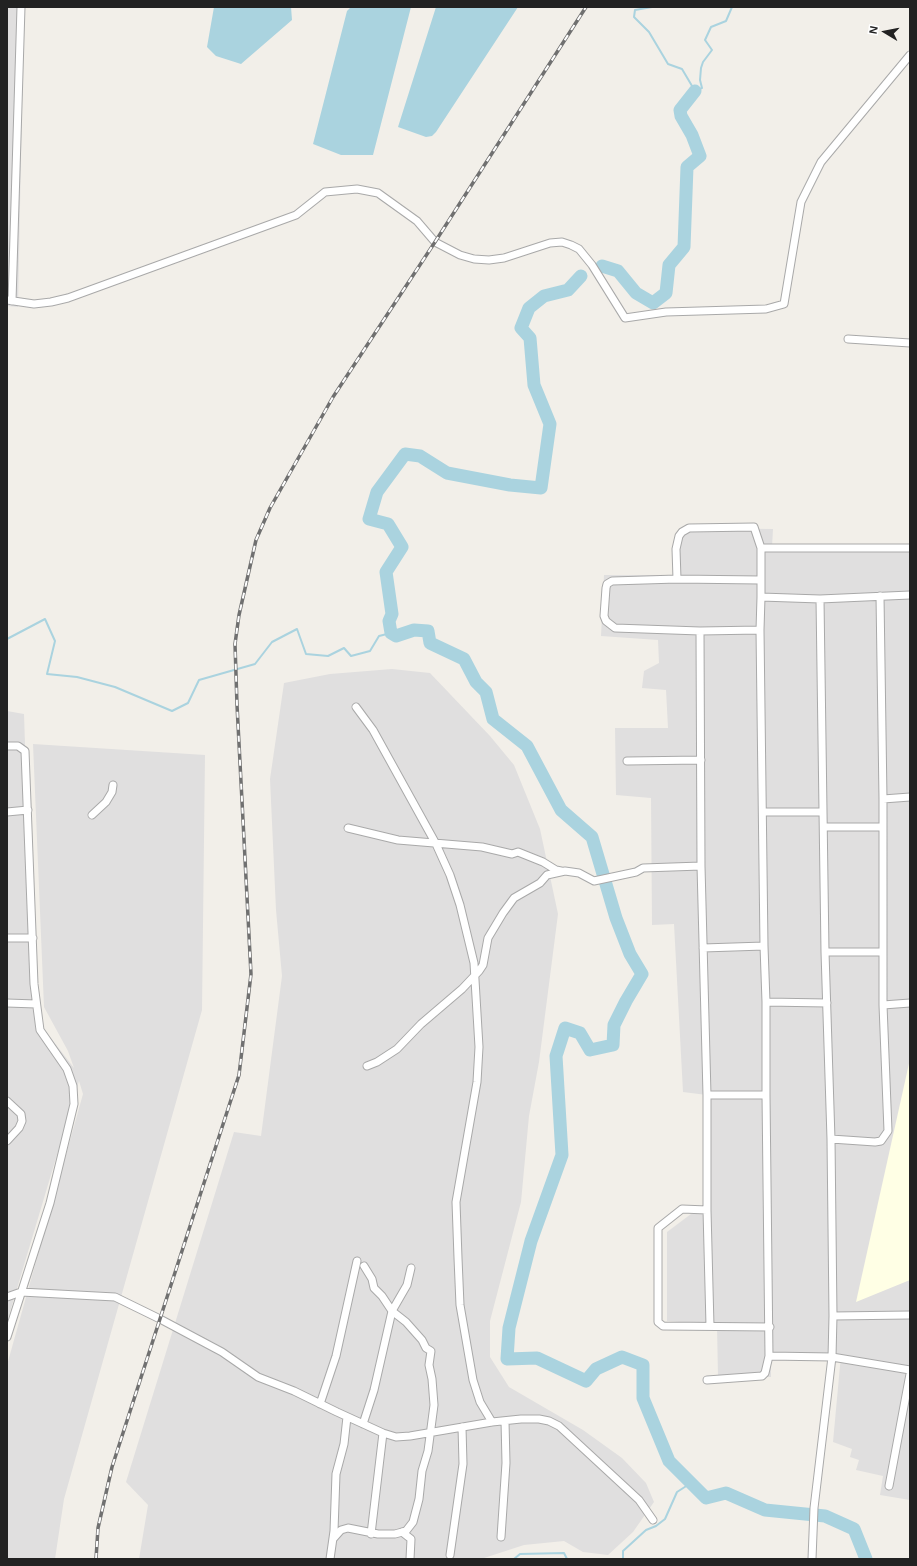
<!DOCTYPE html>
<html>
<head>
<meta charset="utf-8">
<style>
  body { margin:0 }
  #map { position:relative; width:917px; height:1566px; overflow:hidden; background:#f2efe9; font-family:Arial,sans-serif }
  canvas { display:block }
  .frame { position:absolute; inset:0; border:8px solid #222; pointer-events:none }
  .north { position:absolute; left:865px; top:12px; width:40px; height:40px; -webkit-text-stroke:3px #fff; paint-order:stroke; rotate:280deg; font-size:11px; font-weight:700; line-height:16px; text-align:center; color:#222 }
  .north::after { content:''; display:block; margin:auto; width:14px; height:18px; background:#222; clip-path:polygon(50% 0,100% 100%,50% 72%,0 100%) }
</style>
</head>
<body>
<div id="map">
<canvas width="917" height="1566"></canvas>
<div class="frame"></div>
<div class="north">N</div>
</div>
<script>
const g = document.querySelector('canvas').getContext('2d');
g.lineJoin = 'round';
function paint(path, color) {
  g.fillStyle = color;
  g.fill(path, 'evenodd');
}
function poly(rows) {
  const path = new Path2D();
  for (const r of rows) {
    path.moveTo(r[0], r[1]);
    for (let i = 2; i < r.length; i += 2) path.lineTo(r[i], r[i + 1]);
  }
  return path;
}
function stroke(path, color, width, dash) {
  g.strokeStyle = color;
  g.lineWidth = width;
  g.lineCap = dash ? 'butt' : 'round';
  g.setLineDash(dash || []);
  g.stroke(path);
}
paint(poly([
  [7,7,24,7,18,307,7,306],
  [689,528,773,529,772,547,910,544,910,1500,880,1495,883,1476,856,1470,859,1460,850,1457,852,1449,833,1442,841,1355,771,1352,771,1377,718,1377,717,1325,667,1321,667,1232,691,1214,710,1214,707,1095,683,1092,674,924,652,925,651,798,616,795,615,728,668,728,666,690,642,688,644,671,659,663,658,640,601,636,604,575,675,575,673,541],
  [392,669,430,673,490,736,514,765,540,829,558,914,539,1062,529,1116,521,1202,490,1321,490,1357,509,1387,583,1430,622,1458,646,1483,654,1502,633,1532,608,1555,583,1552,564,1541,524,1545,481,1559,139,1559,148,1505,126,1482,234,1132,261,1136,282,976,276,910,270,779,284,683,330,674],
  [7,711,24,714,29,864,37,1020,74,1068,68,1051,44,1007,33,744,205,755,202,1010,64,1499,55,1559,7,1559,7,1365,83,1094,79,1081,7,1322]
]), '#e0dfdf');
paint(poly([
  [910,1059,910,1280,856,1302]
]), '#ffffe5');
paint(poly([
  [214,7,291,7,292,20,241,64,216,56,207,47],
  [351,7,411,7,373,155,341,155,313,144,347,11],
  [436,7,518,7,436,132,432,136,426,137,398,127]
]), '#aad3df');
stroke(poly([
  [652,7,635,10,634,17,649,32,668,64,682,69,695,91,702,88,700,80,701,68,703,62,712,50,705,40,711,27,726,21,732,7],
  [7,639,45,619,55,641,47,674,77,677,115,687,172,711,188,703,199,680,255,664,272,642,297,629,306,654,328,656,344,648,351,656,370,651,379,636,391,633],
  [514,1559,520,1554,564,1553,567,1559],
  [623,1559,623,1551,646,1530,656,1526,665,1519,677,1492,691,1483]
]), '#aad3df', 2);
stroke(poly([
  [602,266,618,271,636,293,653,303,666,293,669,265,684,247,687,167,700,156,692,135,681,116,680,110,695,91],
  [581,276,568,290,544,296,529,308,521,328,530,338,534,385,550,424,541,488,510,485,447,473,420,456,405,454,377,492,369,519,388,524,402,547,386,572,392,614,389,621,391,633,396,636,414,630,428,631,430,643,464,659,476,682,486,692,493,719,527,746,561,810,592,837,616,918,630,954,642,974,626,1001,614,1025,613,1045,590,1050,580,1033,565,1028,556,1056,562,1155,531,1241,509,1328,507,1359,537,1358,586,1381,596,1369,622,1357,643,1365,643,1398,669,1461,706,1498,726,1493,765,1510,825,1516,854,1529,866,1559]
]), '#aad3df', 13);
const minor = poly([
  [7,300,34,304,51,302,68,298,296,215,325,192,357,189,378,193,417,221,435,242,460,255,474,259,489,260,504,258,550,243,562,242,571,245,579,249,592,265,625,318,666,312,766,309,784,304,801,202,821,162,910,55],
  [12,301,21,7],
  [848,339,910,343],
  [761,548,910,548],
  [677,579,676,549,679,536,682,532,689,528,754,527,761,548,761,597,760,630,764,946,766,1002,766,1095,769,1356],
  [760,580,677,579,612,581,607,584,606,588,604,616,606,621,615,628,700,631,701,866,707,1095,707,1210,682,1209,658,1228,658,1322,663,1326,770,1327],
  [880,596,883,799,883,1005,910,1003],
  [761,597,820,599,910,595],
  [700,631,760,630],
  [356,707,373,730,436,844,450,875,460,905,474,963,479,1047,477,1082,456,1202,458,1258,460,1305,473,1380,480,1402,492,1422],
  [7,746,18,746,25,751,34,984,40,1030,67,1069,73,1086,74,1104,50,1203,7,1337],
  [627,761,701,760],
  [883,799,910,797],
  [7,812,28,810],
  [763,812,823,812],
  [92,815,106,802,112,792,113,785],
  [824,827,883,827],
  [348,828,398,840,482,847,512,854,518,852,543,862,556,870,561,871],
  [7,938,33,938],
  [703,948,764,946],
  [825,952,883,952],
  [766,1002,827,1003],
  [7,1003,36,1004],
  [367,1066,377,1062,397,1049,421,1024,462,989,479,971,483,965,488,938,503,913,514,898,540,883,547,875,565,871,579,873,594,881,636,872,643,868,701,866],
  [707,1095,766,1095],
  [7,1101,21,1114,22,1121,19,1128,7,1141],
  [831,1139,875,1142,881,1141,888,1131,883,1005],
  [707,1210,710,1326],
  [7,1297,21,1292,115,1297,160,1319,222,1352,258,1377,294,1391,337,1412,383,1433,396,1437,410,1436,492,1422,521,1419,539,1419,549,1421,559,1426,639,1500,653,1520],
  [833,1316,910,1315],
  [707,1380,762,1376,765,1373,769,1356,832,1357,910,1370],
  [320,1404,336,1356,357,1261],
  [363,1424,374,1390,392,1311,407,1285,411,1268],
  [889,1486,910,1374],
  [402,1532,411,1539,410,1559],
  [371,1534,383,1433],
  [501,1537,506,1463,505,1421],
  [333,1539,341,1530,348,1528,378,1534,395,1534,406,1531,413,1522,419,1499,422,1471,428,1451,434,1405,432,1379,429,1365,431,1351,426,1348,422,1340,406,1322,392,1311,382,1296,374,1288,372,1279,364,1266],
  [450,1555,463,1464,462,1427],
  [330,1559,334,1531,336,1474,344,1444,347,1417],
  [812,1559,814,1508,832,1357,833,1316,831,1139,825,952,820,599]
]);
stroke(minor, '#a9a9a9', 9);
stroke(minor, '#fff', 7);
const rail = poly([
  [96,1559,98,1528,112,1467,239,1075,251,974,237,705,235,644,239,615,256,540,270,508,333,397,435,242,586,7]
]);
stroke(rail, '#707070', 3.5);
stroke(rail, '#fff', 2, [6]);
</script>
</body>
</html>
